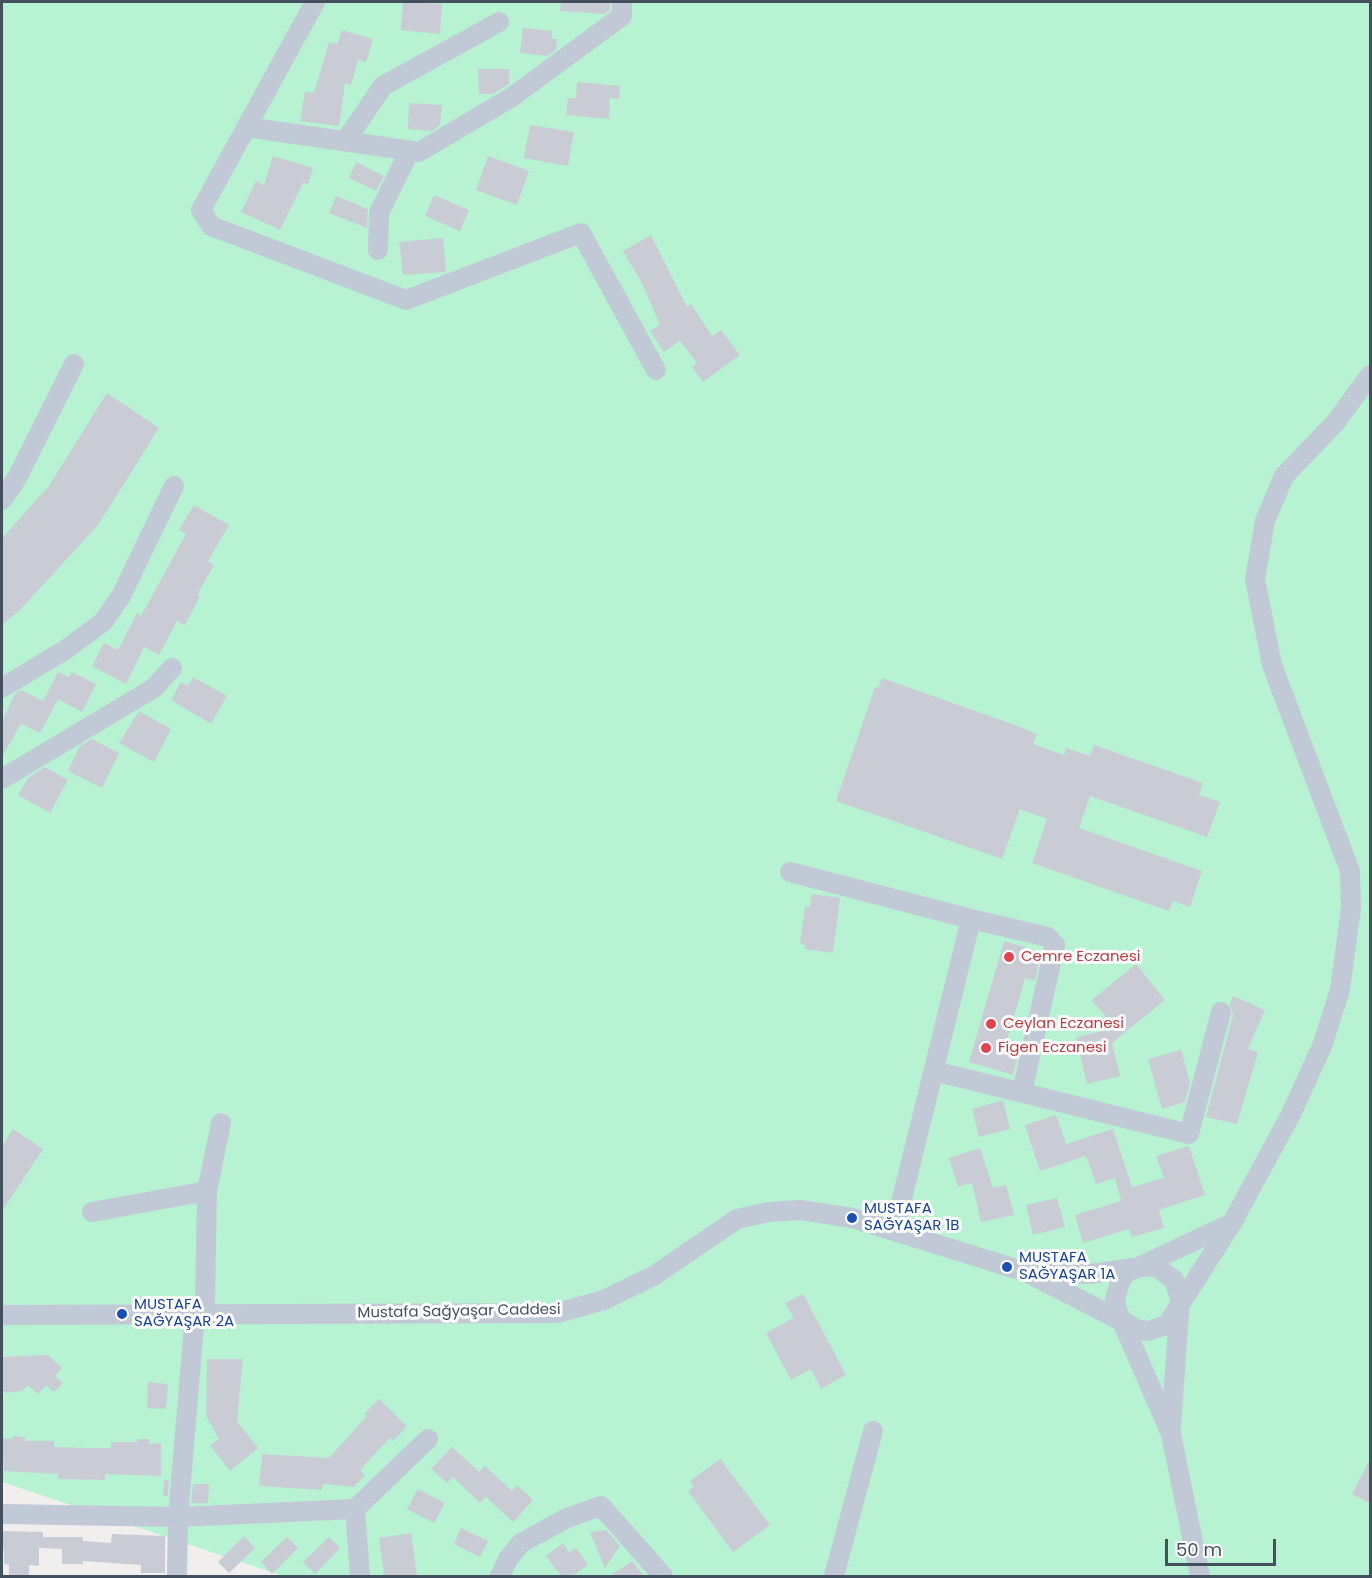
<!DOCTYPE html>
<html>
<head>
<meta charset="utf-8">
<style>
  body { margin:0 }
  #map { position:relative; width:1372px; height:1578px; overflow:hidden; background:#f1eeee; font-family:Poppins,sans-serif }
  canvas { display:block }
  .frame { position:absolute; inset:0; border:3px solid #44505e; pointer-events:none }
  .scale { position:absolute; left:1165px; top:1539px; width:111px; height:27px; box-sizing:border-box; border:3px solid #44505e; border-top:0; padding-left:8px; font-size:18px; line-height:21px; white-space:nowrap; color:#44505e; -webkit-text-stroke:4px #fff; paint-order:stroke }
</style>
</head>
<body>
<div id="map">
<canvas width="1372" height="1578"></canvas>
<div class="frame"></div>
<div class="scale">50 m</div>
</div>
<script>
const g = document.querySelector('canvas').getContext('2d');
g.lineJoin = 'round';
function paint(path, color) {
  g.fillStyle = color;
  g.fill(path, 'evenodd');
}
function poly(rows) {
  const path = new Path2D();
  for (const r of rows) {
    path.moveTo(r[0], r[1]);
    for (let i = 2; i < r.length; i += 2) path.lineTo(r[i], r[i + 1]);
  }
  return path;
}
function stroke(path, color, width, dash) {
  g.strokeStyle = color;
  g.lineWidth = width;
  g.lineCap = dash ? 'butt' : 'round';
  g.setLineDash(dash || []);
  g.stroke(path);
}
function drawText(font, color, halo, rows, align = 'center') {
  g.font = font + ' Poppins,sans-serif';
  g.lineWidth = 6;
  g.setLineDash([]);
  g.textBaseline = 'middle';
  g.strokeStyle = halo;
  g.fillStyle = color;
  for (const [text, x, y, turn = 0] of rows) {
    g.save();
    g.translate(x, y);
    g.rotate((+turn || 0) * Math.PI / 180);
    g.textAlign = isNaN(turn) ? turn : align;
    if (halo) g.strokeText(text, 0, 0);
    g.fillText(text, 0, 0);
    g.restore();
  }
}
paint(poly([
  [2,2,1370,2,1370,1576,283,1576,2,1482]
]), '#b7f3d3');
paint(poly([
  [403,2,442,4,440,34,401,30],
  [561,2,610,2,610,10,605,14,560,11],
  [523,28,552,31,552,38,557,39,556,50,547,56,520,53],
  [342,30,373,39,366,62,358,60,351,85,345,83,339,126,300,121,305,92,314,93,329,42,337,44],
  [478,69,509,69,509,84,493,94,479,94],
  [577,82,620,86,619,99,610,98,609,119,566,115,568,98,576,98],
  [409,103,442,105,440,125,432,131,408,129],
  [530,125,574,132,568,166,524,158],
  [273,156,313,168,308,184,303,183,280,230,241,212,256,181,264,185],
  [488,156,529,171,517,205,476,190],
  [356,162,384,176,376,191,349,178],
  [434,195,469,210,460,231,425,216],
  [336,196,368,209,367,228,329,213],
  [651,235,687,307,691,304,712,336,721,330,740,355,703,382,692,367,697,363,680,341,664,352,650,331,660,325,643,285,623,251],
  [443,238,446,272,403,275,399,242],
  [107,393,159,428,98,525,20,610,2,625,2,538,49,486],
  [194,505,229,525,208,561,214,565,197,595,200,596,185,625,177,621,159,655,144,647,126,684,92,666,104,643,118,650,137,613,141,616,186,534,179,530],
  [58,672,69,677,72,672,96,684,82,712,58,699,40,733,21,724,2,757,2,721,15,694,21,690,43,701],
  [193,677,227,696,211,724,171,700,181,682,188,686],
  [882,678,1023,728,1037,734,1033,744,1064,755,1066,748,1090,756,1094,745,1203,783,1199,795,1220,802,1207,837,1090,796,1079,828,1202,871,1190,907,1173,901,1169,911,1032,863,1047,819,1020,809,1002,859,836,801,875,687,878,688],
  [139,711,171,729,154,762,119,743],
  [92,739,119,753,102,788,68,771,80,746],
  [45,767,68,780,50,813,18,795,28,778],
  [812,894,840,898,833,953,805,949,805,945,800,944,805,907,810,907],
  [1004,941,1041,952,1035,981,1025,978,1006,1044,1020,1048,1013,1075,969,1062],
  [1136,964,1165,1000,1112,1043,1120,1076,1087,1084,1076,1037,1115,1028,1092,1000],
  [1233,996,1265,1010,1248,1049,1258,1052,1237,1124,1206,1117,1233,1015,1230,1004],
  [1181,1050,1190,1082,1185,1102,1162,1109,1148,1059],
  [1003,1100,1010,1129,979,1137,972,1109],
  [1056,1115,1066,1144,1113,1129,1132,1187,1164,1178,1156,1156,1189,1146,1205,1195,1159,1210,1164,1228,1132,1237,1129,1229,1083,1243,1075,1215,1121,1201,1115,1178,1096,1184,1086,1156,1040,1171,1025,1125],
  [13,1129,43,1149,2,1211,2,1146],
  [980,1148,993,1188,1006,1185,1014,1215,981,1222,972,1183,958,1187,949,1158],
  [1057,1198,1065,1227,1033,1235,1026,1205],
  [803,1294,846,1375,821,1389,811,1369,791,1380,766,1333,794,1318,785,1303],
  [48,1355,62,1368,55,1376,63,1383,54,1392,46,1385,38,1394,28,1385,22,1391,6,1393,2,1390,2,1357],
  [207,1359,243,1359,237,1421,258,1448,230,1471,210,1445,219,1439,206,1416],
  [148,1382,168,1384,166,1409,147,1408],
  [379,1399,407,1426,393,1441,390,1438,360,1470,365,1475,354,1487,323,1484,322,1490,259,1486,262,1454,329,1458,367,1416,364,1414],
  [13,1436,25,1437,25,1441,54,1441,54,1447,89,1448,111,1448,111,1442,137,1442,137,1439,149,1439,149,1444,161,1443,161,1476,105,1474,105,1480,58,1479,58,1474,4,1471,2,1438,13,1439],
  [452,1447,479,1472,485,1466,512,1491,517,1485,533,1500,513,1522,486,1497,480,1503,453,1477,447,1483,431,1469],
  [1371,1457,1371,1504,1352,1494],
  [720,1459,770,1525,733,1552,688,1491,694,1486,690,1481],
  [164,1480,169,1480,168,1496,163,1496],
  [193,1484,209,1484,208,1503,191,1503],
  [418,1489,445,1503,434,1523,407,1509],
  [461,1528,488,1541,480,1557,454,1544],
  [606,1530,620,1546,605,1568,590,1532],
  [2,1531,43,1532,43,1537,83,1537,83,1541,111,1543,112,1534,165,1536,165,1573,141,1573,141,1565,83,1561,83,1564,62,1564,62,1549,39,1548,39,1566,29,1565,29,1576,9,1576,9,1565,4,1564,4,1549,2,1549],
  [411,1533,417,1576,384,1576,379,1538],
  [244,1536,255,1548,229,1573,218,1562],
  [287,1537,298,1548,272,1574,261,1562],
  [329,1537,340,1548,315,1574,303,1562],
  [563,1543,569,1552,576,1548,588,1565,572,1576,561,1576,546,1556],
  [632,1561,644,1576,610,1576]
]), '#c9ccd5');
stroke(poly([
  [315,2,201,210,211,226,406,300,581,233,656,370],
  [246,127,419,152,512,97,622,16,622,2],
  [346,140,383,86,499,22],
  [378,250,379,213,409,152],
  [2,500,17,478,74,364],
  [2,688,65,650,103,622,121,596,174,486],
  [2,779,154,688,172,668],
  [790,872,971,919,894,1231],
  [971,919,1048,937,1055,945,1022,1092],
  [934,1071,1189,1134,1221,1012],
  [92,1212,207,1191],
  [1031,1272,1091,1274,1148,1266,1158,1268,1174,1280,1180,1299,1171,1428],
  [2,1315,557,1313,604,1300,655,1275,737,1219,769,1212,800,1210,852,1218,1026,1272,1139,1330,1148,1331,1167,1325,1232,1223,1290,1116,1322,1046,1340,990,1351,908,1350,871,1272,665,1255,579,1265,521,1284,476,1336,422,1370,375],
  [355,1509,428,1439],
  [2,1514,178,1517,355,1509,360,1576],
  [177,1576,178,1517,194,1326,205,1307,207,1191,221,1123],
  [500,1576,508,1559,521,1543,567,1518,601,1506,663,1576],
  [834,1576,873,1431],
  [1200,1576,1171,1434,1117,1310,1115,1300,1121,1279,1128,1272,1232,1223]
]), '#c0c9d5', 20);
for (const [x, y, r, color] of [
  [1009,957,6,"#e0444e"],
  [991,1024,6,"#e0444e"],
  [986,1048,6,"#e0444e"],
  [852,1218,6,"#1a4fb4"],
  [1007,1267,6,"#1a4fb4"],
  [122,1314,6,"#1a4fb4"]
]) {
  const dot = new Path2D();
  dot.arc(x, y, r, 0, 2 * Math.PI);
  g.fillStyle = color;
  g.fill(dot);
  stroke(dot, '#fff', 2);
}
drawText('15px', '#be3a42', '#fff', [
  ["Cemre Eczanesi",1021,957],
  ["Ceylan Eczanesi",1003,1024],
  ["Figen Eczanesi",998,1048]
], 'left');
drawText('15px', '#164399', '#fff', [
  ["MUSTAFA",864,1209],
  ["SAĞYAŞAR 1B",864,1226],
  ["MUSTAFA",1019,1258],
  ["SAĞYAŞAR 1A",1019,1275],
  ["MUSTAFA",134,1305],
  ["SAĞYAŞAR 2A",134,1322]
], 'left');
drawText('15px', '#44505e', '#fff', [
  ["Mustafa Sağyaşar Caddesi",459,1312,-1]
]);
</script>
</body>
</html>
